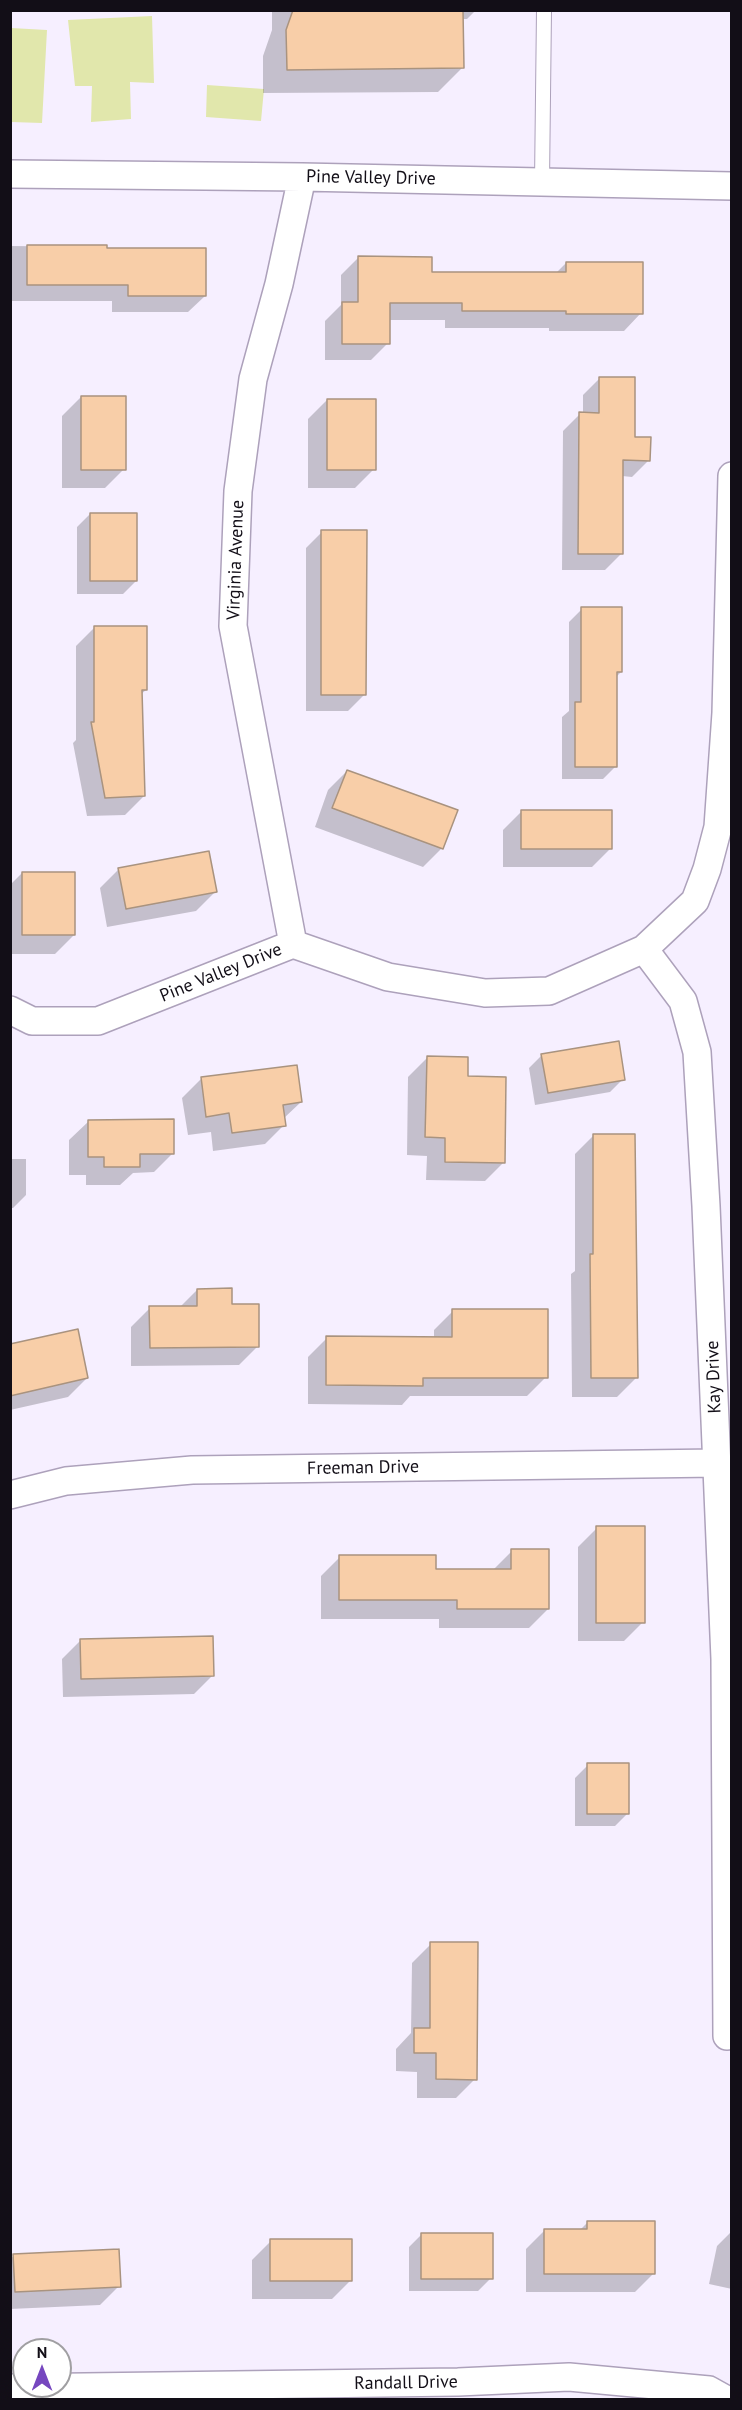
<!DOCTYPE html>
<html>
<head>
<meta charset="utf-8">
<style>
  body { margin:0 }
  #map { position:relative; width:742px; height:2410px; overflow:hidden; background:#f6efff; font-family:"PT Sans",sans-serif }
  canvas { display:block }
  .frame { position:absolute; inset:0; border:12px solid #120e17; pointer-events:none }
  .north { position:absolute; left:12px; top:2338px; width:60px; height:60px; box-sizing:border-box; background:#fff; border:2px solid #a09fa2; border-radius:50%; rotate:0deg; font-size:16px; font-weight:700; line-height:24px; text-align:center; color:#120e17 }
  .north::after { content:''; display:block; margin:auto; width:21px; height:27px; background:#7647bf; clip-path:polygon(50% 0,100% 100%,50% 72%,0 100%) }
</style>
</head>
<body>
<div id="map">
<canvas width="742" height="2410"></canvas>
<div class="frame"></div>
<div class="north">N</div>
</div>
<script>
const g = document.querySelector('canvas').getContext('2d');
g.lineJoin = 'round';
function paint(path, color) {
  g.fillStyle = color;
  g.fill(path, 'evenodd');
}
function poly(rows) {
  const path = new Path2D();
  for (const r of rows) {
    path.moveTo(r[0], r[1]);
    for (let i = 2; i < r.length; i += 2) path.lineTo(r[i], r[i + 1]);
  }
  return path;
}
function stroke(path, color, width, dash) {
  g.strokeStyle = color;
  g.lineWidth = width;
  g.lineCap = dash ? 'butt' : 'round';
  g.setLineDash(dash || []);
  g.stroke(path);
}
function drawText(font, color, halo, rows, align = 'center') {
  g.font = font + ' "PT Sans",sans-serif';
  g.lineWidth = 6;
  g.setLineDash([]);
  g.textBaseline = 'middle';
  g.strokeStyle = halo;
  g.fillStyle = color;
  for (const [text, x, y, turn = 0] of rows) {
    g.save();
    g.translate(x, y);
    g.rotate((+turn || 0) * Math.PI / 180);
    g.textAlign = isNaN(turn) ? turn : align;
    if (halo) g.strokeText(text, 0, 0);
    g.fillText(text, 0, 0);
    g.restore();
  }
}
paint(poly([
  [152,16,154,83,130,82,131,119,91,122,92,86,75,86,68,20],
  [11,28,47,30,42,123,11,122],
  [207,85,264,89,261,121,206,117]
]), '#e1e7ac');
paint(poly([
  [272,10,476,10,467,19,462,19,462,68,438,92,263,93,263,56,272,30],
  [10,246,106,247,106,250,205,296,188,312,112,312,112,301,10,301],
  [358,258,431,273,556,273,566,263,641,313,624,331,549,331,549,328,445,328,445,320,388,320,388,343,371,360,325,360,325,321,341,305,341,275],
  [600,378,633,438,649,460,632,477,622,476,622,553,605,570,562,570,563,431,580,414,583,414,583,395],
  [81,397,124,469,105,488,62,488,62,416],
  [327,400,374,469,355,488,308,488,308,419],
  [90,514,136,581,123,594,77,594,77,527],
  [322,532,364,695,348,711,306,711,306,548],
  [582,609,621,672,616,677,616,766,603,779,562,779,562,717,569,711,569,622],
  [95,627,146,690,140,695,144,796,125,815,87,816,73,743,76,740,76,646],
  [347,771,442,848,423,867,315,827,328,790],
  [522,811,611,848,592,867,503,867,503,830],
  [119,869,215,892,196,911,107,927,100,888],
  [22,873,74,935,55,954,10,954,10,885],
  [542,1055,623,1079,610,1092,535,1105,529,1068],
  [427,1058,466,1078,504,1162,485,1181,426,1180,427,1156,407,1155,408,1077],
  [201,1079,301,1102,283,1119,284,1125,265,1144,213,1151,211,1132,188,1135,182,1098],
  [89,1121,173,1153,154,1172,133,1173,120,1185,86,1185,86,1175,69,1175,69,1140],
  [594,1135,636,1378,617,1397,572,1397,571,1274,575,1271,575,1154],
  [10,1159,26,1159,26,1195,13,1208,10,1208],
  [197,1290,230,1305,258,1346,239,1365,131,1366,131,1327,150,1308,179,1308],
  [453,1311,546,1377,527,1396,410,1396,402,1405,308,1404,308,1357,327,1338,434,1339,434,1330],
  [10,1346,87,1378,68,1397,10,1410],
  [597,1528,643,1622,624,1641,578,1641,578,1547],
  [512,1551,548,1609,529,1628,439,1628,439,1619,321,1619,321,1576,340,1557,434,1571,493,1570],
  [81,1640,213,1675,194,1694,63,1697,62,1659],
  [588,1765,628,1813,615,1826,575,1826,575,1778],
  [431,1944,475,2079,456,2098,417,2098,417,2072,396,2071,396,2049,411,2033,412,1963],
  [588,2222,654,2273,635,2292,526,2292,526,2249,545,2230,580,2230],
  [730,2233,732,2233,732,2289,709,2284,717,2246],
  [422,2234,491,2278,478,2291,409,2291,409,2247],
  [271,2241,351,2280,332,2299,252,2299,252,2260],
  [14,2256,119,2286,100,2305,10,2309,10,2259]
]), '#0003');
const building = poly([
  [293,10,463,10,464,68,287,70,286,30,293,10],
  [27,245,107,245,107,248,206,248,206,296,128,296,128,285,27,285,27,245],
  [358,256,432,257,432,272,566,272,566,262,643,262,643,314,566,314,566,311,462,311,462,303,390,303,390,344,342,344,342,302,358,302,358,256],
  [599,377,635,377,635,437,651,437,650,461,623,460,623,554,578,554,579,412,599,413,599,377],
  [81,396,126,396,126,470,81,470,81,396],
  [327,399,376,399,376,470,327,470,327,399],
  [90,513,137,513,137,581,90,581,90,513],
  [321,530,367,530,366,695,321,695,321,530],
  [581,607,622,607,622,672,617,672,617,767,575,767,575,702,581,702,581,607],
  [94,626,147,626,147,690,142,690,145,796,105,798,91,722,94,722,94,626],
  [347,770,458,810,443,849,332,808,347,770],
  [521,810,612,810,612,849,521,849,521,810],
  [209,851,217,892,126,909,118,868,209,851],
  [22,872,75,872,75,935,22,935,22,872],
  [619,1041,625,1080,548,1093,541,1054,619,1041],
  [427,1056,468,1057,468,1076,506,1077,505,1163,445,1162,445,1138,425,1137,427,1056],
  [297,1065,302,1102,283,1105,286,1126,232,1133,229,1113,206,1117,201,1077,297,1065],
  [174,1119,174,1154,140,1154,140,1167,104,1167,104,1157,88,1157,88,1120,174,1119],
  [593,1134,635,1134,638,1378,591,1378,590,1254,593,1254,593,1134],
  [232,1288,232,1304,259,1304,259,1347,150,1348,149,1306,197,1306,197,1289,232,1288],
  [452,1309,548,1309,548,1378,423,1378,423,1386,326,1385,326,1336,452,1337,452,1309],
  [78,1329,88,1378,10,1396,10,1344,78,1329],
  [596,1526,645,1526,645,1623,596,1623,596,1526],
  [511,1549,549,1549,549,1609,457,1609,457,1600,339,1600,339,1555,436,1555,436,1569,511,1569,511,1549],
  [213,1636,214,1676,81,1679,80,1639,213,1636],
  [587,1763,629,1763,629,1814,587,1814,587,1763],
  [430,1942,478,1942,477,2080,436,2079,436,2053,414,2053,414,2028,430,2028,430,1942],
  [587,2221,655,2221,655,2274,544,2274,544,2229,587,2229,587,2221],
  [421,2233,493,2233,493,2279,421,2279,421,2233],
  [270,2239,352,2239,352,2281,270,2281,270,2239],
  [119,2249,121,2287,15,2292,13,2254,119,2249]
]);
paint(building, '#f8cea8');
stroke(building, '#a9937f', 1.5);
const lane = poly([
  [542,182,544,10]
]);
const street = poly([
  [10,174,302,177,732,186],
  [293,944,233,626,238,491,253,379,279,284,302,177],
  [644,949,683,1001,697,1052,706,1206,725,1659,727,2036],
  [10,1010,32,1021,98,1021,293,944,388,977,485,993,549,991,644,949,695,901,707,869,718,827,726,713,732,476],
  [10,1495,66,1481,192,1470,717,1463],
  [10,2388,458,2382,569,2377,709,2390,727,2400]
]);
stroke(lane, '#ada1bb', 16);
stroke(street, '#ada1bb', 30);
stroke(lane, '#fff', 14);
stroke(street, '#fff', 27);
drawText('18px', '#120e17', '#fff', [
  ["Pine Valley Drive",371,178,1],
  ["Virginia Avenue",236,560,-88],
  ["Pine Valley Drive",221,973,-22],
  ["Kay Drive",714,1377,-92],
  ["Freeman Drive",363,1468,-1],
  ["Randall Drive",406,2383,-1]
]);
</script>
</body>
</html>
